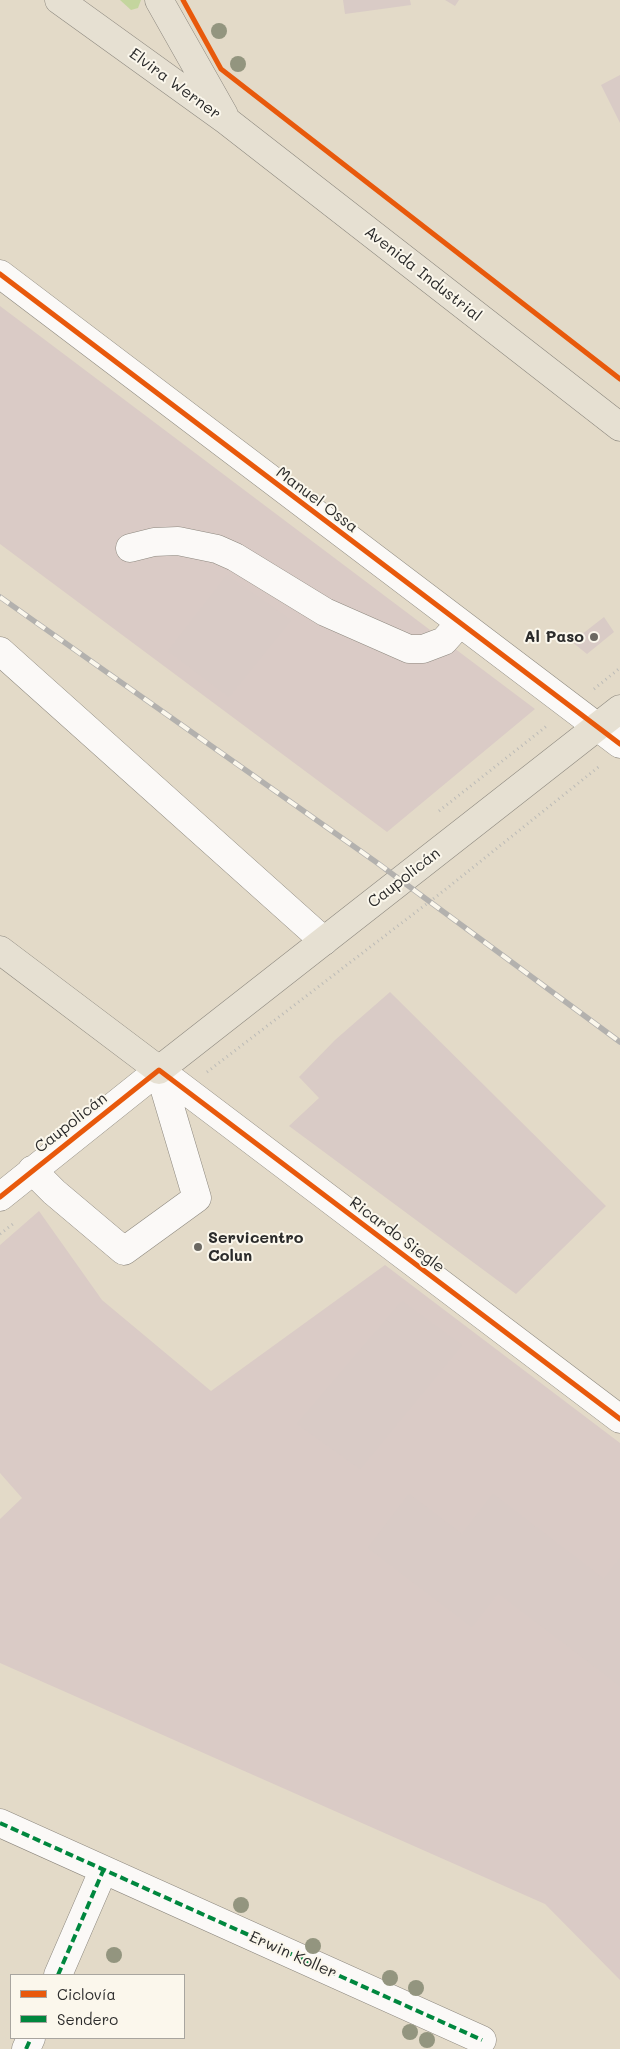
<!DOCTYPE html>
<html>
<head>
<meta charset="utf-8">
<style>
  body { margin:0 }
  #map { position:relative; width:620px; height:2049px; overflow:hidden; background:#e3dac8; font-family:Mali,sans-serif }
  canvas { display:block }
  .legend { position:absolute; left:10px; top:1974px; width:175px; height:65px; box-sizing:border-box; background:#fbf7ec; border:1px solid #a8a59f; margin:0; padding:6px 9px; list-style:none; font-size:15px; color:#2b2b2b }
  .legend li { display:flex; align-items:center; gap:10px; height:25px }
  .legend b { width:25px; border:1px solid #a8a59f }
</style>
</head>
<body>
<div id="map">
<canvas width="620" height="2049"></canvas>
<ul class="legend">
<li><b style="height:6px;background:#e8590c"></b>Ciclovía</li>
<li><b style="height:6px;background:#00873e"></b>Sendero</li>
</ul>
</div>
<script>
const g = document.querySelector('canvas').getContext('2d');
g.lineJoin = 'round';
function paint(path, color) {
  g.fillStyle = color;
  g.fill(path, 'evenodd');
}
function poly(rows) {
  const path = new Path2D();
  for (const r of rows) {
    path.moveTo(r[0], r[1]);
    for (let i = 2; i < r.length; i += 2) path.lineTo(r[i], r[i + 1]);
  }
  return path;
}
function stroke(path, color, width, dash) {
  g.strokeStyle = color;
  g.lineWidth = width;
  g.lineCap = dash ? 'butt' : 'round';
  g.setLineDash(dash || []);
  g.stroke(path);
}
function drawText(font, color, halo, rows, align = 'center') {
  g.font = font + ' Mali,sans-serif';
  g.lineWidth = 4;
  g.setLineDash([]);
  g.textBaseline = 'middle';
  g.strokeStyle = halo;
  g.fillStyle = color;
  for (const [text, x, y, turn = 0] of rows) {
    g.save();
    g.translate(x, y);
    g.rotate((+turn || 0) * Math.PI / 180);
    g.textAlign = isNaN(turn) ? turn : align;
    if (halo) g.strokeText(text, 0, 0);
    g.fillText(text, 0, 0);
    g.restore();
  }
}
paint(poly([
  [0,306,535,709,387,832,0,544],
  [39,1211,102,1300,211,1391,385,1265,620,1443,620,1980,545,1904,0,1663,0,1519,22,1498,0,1473,0,1245]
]), '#dacbc6');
paint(poly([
  [120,0,141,0,138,8,131,10]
]), '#c4d59e');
paint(poly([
  [343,0,410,0,411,5,345,14],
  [445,0,459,0,455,6],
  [620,75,620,123,601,85],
  [227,575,291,620,229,697,168,651],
  [604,617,614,632,587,654,572,642],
  [390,992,606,1206,516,1294,289,1126,319,1098,299,1077,335,1040],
  [402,1301,462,1345,360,1469,297,1424],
  [409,1494,462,1534,493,1494,604,1579,620,1558,620,1686,498,1593,472,1627,368,1548]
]), '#d9cbc6');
const minor = poly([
  [0,274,620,744],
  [130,548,154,542,178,541,217,549,235,557,325,612,409,649,423,649,444,641,459,624],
  [0,651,324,941],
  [159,1070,620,1419],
  [32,1170,54,1192,124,1251,197,1198,159,1070],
  [0,1197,159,1070],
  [0,1823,482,2040],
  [58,1975,103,1871],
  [26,2049,31,2038]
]);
const major = poly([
  [59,0,227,121,620,427],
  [159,0,224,115],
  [0,950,159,1070,620,709]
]);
stroke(minor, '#8d887f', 29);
stroke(major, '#8d887f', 29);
stroke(poly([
  [594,689,620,668],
  [439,811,548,725],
  [207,1072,446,889,601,765],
  [0,1234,13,1224]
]), '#bcbbb7', 3, [1, 4]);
stroke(minor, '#fbf9f7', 28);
stroke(major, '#e6e0d2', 28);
const rail = poly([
  [0,597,376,862,620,1042]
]);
stroke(rail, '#b3b1ae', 5.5);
stroke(rail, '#fbf7ec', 4, [11]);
stroke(poly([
  [0,1823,482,2040],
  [58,1975,103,1871],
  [26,2049,31,2038]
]), '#00873e', 4, [8, 4]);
stroke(poly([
  [183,0,221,69,620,379],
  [0,274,620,744],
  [0,1197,159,1070,620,1419]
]), '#e8590c', 5);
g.fillStyle = '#93957f';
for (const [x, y] of [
  [219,31],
  [238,64],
  [241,1905],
  [313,1946],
  [114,1955],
  [390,1978],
  [416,1988],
  [410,2032],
  [427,2040]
]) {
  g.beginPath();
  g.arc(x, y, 8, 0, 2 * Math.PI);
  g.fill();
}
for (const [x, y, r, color] of [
  [594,637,5,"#6b6862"],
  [198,1247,5,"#6b6862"]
]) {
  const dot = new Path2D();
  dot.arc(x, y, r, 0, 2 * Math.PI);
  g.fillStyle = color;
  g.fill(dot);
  stroke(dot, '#fbf7ec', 2);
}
drawText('16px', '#2b2b2b', '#fbf7ec', [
  ["Elvira Werner",175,84,36],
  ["Avenida Industrial",423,274,38],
  ["Manuel Ossa",317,500,37],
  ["Caupolicán",404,878,-38],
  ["Caupolicán",71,1123,-38],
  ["Ricardo Siegle",397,1235,37],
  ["Erwin Koller",293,1955,24]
]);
drawText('bold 16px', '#2b2b2b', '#fbf7ec', [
  ["Al Paso",584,637],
  ["Servicentro",208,1238,"left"],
  ["Colun",208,1256,"left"]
], 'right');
</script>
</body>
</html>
